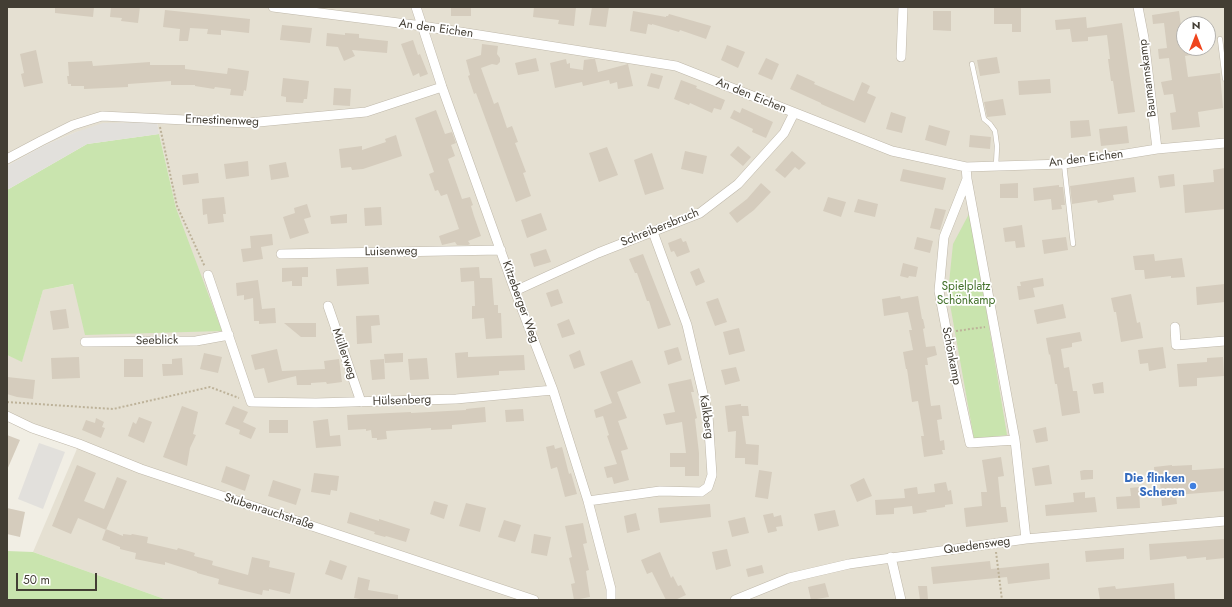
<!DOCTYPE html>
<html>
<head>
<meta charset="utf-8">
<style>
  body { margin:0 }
  #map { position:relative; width:1232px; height:607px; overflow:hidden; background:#f1eee4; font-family:Jost,sans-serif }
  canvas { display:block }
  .frame { position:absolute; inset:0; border:8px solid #433e34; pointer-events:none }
  .north { position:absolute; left:1176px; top:16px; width:40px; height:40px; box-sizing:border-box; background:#fff; border:1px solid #b4b2ae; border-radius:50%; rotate:0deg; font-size:11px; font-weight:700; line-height:16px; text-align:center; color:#433e34 }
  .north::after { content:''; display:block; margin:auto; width:14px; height:18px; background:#ef451d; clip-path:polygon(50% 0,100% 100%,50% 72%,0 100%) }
  .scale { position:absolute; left:16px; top:573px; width:81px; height:18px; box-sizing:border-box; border:2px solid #433e34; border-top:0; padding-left:5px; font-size:12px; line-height:14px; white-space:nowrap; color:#433e34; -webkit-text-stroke:3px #fff; paint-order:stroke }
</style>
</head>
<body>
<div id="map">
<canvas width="1232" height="607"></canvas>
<div class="frame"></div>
<div class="north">N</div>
<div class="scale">50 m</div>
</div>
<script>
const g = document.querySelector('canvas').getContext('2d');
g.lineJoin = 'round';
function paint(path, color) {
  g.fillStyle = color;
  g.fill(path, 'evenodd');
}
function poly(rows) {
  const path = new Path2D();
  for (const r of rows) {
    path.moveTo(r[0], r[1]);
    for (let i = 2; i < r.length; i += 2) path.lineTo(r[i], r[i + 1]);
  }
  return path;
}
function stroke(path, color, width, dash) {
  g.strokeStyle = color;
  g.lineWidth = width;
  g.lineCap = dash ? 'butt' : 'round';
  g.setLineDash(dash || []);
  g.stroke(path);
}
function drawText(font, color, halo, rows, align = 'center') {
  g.font = font + ' Jost,sans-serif';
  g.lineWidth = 3.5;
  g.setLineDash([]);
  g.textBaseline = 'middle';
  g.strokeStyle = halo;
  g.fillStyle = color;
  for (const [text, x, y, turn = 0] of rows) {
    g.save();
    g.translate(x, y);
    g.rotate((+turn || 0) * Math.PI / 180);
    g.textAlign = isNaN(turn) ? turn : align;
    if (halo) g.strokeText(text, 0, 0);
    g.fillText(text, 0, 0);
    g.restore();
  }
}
paint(poly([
  [7,7,1225,7,1225,600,167,600,33,552,79,444,7,416,7,355,22,361,43,290,74,284,176,208,159,134,157,122,76,132,43,146,7,166],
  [1184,24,1208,24,1208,48,1184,48]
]), '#e5e0d2');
paint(poly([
  [159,134,176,208,222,331,85,335,73,284,43,290,22,362,7,355,7,190,87,144],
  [970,212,1007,435,974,439,948,293,953,244],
  [7,551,33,552,167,600,7,600]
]), '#c9e4ae');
paint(poly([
  [157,122,159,134,87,144,7,190,7,166,43,146,76,132,103,123],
  [39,443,65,452,43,509,18,499]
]), '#e2e0dc');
paint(poly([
  [55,7,94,7,93,17,55,13],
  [111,7,140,7,138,23,121,21,122,18,110,17],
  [451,7,471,7,471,16,451,16],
  [534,7,576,7,574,26,558,24,559,20,533,17],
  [592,7,609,7,606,27,589,25],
  [994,8,1021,8,1021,32,1012,32,1012,24,994,24],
  [165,10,250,19,249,33,221,30,221,35,207,34,208,29,190,28,188,41,179,41,180,29,163,27],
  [633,11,666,17,666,16,668,16,669,14,711,26,706,39,680,30,679,32,652,24,652,25,648,24,646,34,630,31],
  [933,11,951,11,951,31,933,30],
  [1179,11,1184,48,1202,48,1203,53,1185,56,1188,77,1220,73,1223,108,1198,112,1200,127,1172,130,1170,113,1176,112,1173,94,1164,95,1161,82,1172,80,1169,58,1159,59,1158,49,1167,48,1164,23,1153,24,1152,15],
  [1086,17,1087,28,1122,23,1135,112,1118,114,1113,81,1111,81,1108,59,1110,59,1107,35,1088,37,1088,41,1072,42,1070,29,1056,30,1055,20],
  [282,25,312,28,310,43,280,40],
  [327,33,345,35,345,33,359,34,359,38,388,41,387,53,352,50,355,56,344,61,338,47,326,46],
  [413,40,418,55,420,54,428,74,420,77,419,73,413,76,401,44],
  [482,44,498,46,497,54,500,58,500,62,497,65,492,64,481,68,494,104,498,102,507,128,512,126,518,142,515,143,526,172,523,173,531,196,516,202,476,93,474,94,468,76,470,75,466,60,481,55],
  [727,45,745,52,738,68,721,60],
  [36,50,43,83,24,87,21,74,24,73,20,54],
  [997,57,1000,73,980,76,977,60],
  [536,58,539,71,518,75,515,63],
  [766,58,779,64,772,80,758,74],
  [566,59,567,64,570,63,570,68,583,70,584,60,591,59,595,59,598,72,628,64,633,86,618,89,617,82,610,84,609,80,583,86,582,82,555,88,550,63],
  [92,61,93,66,150,62,150,65,185,65,185,69,227,74,228,68,249,71,246,91,244,90,243,96,230,95,231,89,215,87,214,89,195,86,195,85,171,85,171,81,128,84,128,87,84,89,84,86,71,86,71,84,68,84,67,76,69,76,68,62],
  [651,73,663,76,659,89,647,86],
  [797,74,815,82,814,84,854,101,862,82,870,86,867,93,876,97,865,123,821,104,821,103,790,89],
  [283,78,309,81,307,99,304,99,303,103,286,102,286,97,281,96],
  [1050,79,1051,93,1019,95,1018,81],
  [681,80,697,86,696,88,725,100,721,110,714,108,712,113,690,103,689,105,674,99],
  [334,88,351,89,350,106,333,105],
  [1003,99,1006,115,987,117,984,102],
  [742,108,773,122,766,138,752,132,753,129,730,118,734,110,740,113],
  [436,110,445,134,452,132,456,143,451,145,455,156,448,159,462,199,470,197,473,205,471,206,474,216,481,236,468,241,470,244,468,245,457,245,455,242,442,245,439,236,459,229,447,194,441,196,438,190,435,191,429,174,434,172,415,118],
  [891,112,906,117,902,133,886,129],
  [1089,120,1091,136,1071,138,1070,121],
  [929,125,950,131,946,146,925,140],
  [1127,126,1129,143,1101,146,1099,129],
  [396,135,402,156,363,169,352,170,351,167,341,168,339,149,362,146,362,150,386,142,385,139],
  [970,135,991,137,990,149,969,147],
  [738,146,751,157,743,166,730,155],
  [607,147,618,175,599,182,589,153],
  [685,151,707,156,703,174,681,169],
  [792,151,806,163,799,170,795,167,785,178,775,170],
  [652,153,664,189,645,195,634,160],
  [248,161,249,176,226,179,224,164],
  [286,162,289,177,271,180,269,165],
  [1225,168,1225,209,1185,213,1183,185,1214,182,1213,170],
  [903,169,946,178,943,190,900,181],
  [198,173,199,183,183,185,182,175],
  [1174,174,1175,186,1160,188,1158,176],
  [1134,177,1136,192,1113,195,1114,200,1098,203,1097,200,1072,204,1070,186],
  [761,183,771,192,754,210,737,223,729,213,747,199],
  [1018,183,1018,198,1000,198,1000,184],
  [1059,185,1059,187,1063,187,1065,205,1061,205,1062,209,1052,210,1051,199,1034,201,1033,188],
  [224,197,226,214,223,214,224,222,208,224,207,214,203,215,202,199],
  [828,197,846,202,841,217,823,211],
  [858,199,878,204,875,217,854,212],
  [307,204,311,217,304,219,309,233,290,239,283,217,295,213,294,208],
  [381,207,382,225,365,226,364,208],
  [935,208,946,210,940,230,930,228],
  [541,213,547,230,527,238,521,220],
  [347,214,347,223,331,224,330,216],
  [1022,225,1025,247,1016,248,1015,241,1005,242,1003,228],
  [272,234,273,245,261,247,263,259,243,262,241,249,251,248,250,236],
  [917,237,933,241,930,253,914,249],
  [1066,237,1068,250,1044,254,1042,240],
  [681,238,683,242,686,241,690,252,677,257,674,251,671,252,668,243],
  [546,249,551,262,534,267,530,254],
  [643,254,671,325,658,329,649,301,647,301,637,273,635,273,629,259],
  [1154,254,1155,261,1182,258,1185,277,1171,278,1171,276,1145,279,1144,270,1135,270,1133,256],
  [903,263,918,267,916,277,909,276,908,278,900,276],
  [308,267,308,277,302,277,302,286,292,286,292,281,282,282,282,268],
  [368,267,369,284,337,286,336,269],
  [479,267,480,278,492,278,494,305,498,305,498,313,501,313,502,338,486,339,484,318,472,319,472,306,475,306,474,281,461,282,460,268],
  [699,268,705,282,696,286,690,272],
  [1043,278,1044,286,1033,288,1035,297,1019,300,1017,286,1021,286,1020,282],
  [258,280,262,309,275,308,276,323,259,324,259,321,254,321,253,298,244,300,244,295,237,296,236,283],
  [1225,284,1225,302,1197,305,1196,287],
  [558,289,563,303,551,307,546,293],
  [1131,294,1137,323,1140,322,1143,338,1121,342,1116,312,1114,312,1111,298],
  [900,296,901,299,918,296,922,319,923,319,925,328,923,329,926,347,935,346,937,355,927,358,928,365,925,365,931,406,940,405,942,419,937,420,940,441,944,440,945,450,942,450,943,454,924,457,921,436,924,436,918,401,912,402,907,369,906,369,903,352,913,350,909,330,912,330,908,312,884,316,882,299],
  [718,298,727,322,715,326,706,302],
  [1063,304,1066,318,1037,324,1034,310],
  [66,309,69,328,53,330,50,311],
  [379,315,380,325,371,326,372,343,357,344,356,316],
  [569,319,575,334,562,338,557,324],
  [284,323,316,323,316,337,301,337],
  [739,328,745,351,729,355,723,332],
  [1080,332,1082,341,1072,343,1072,347,1061,349,1064,368,1069,367,1073,391,1077,391,1080,413,1062,416,1057,384,1055,384,1050,354,1049,355,1046,338],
  [678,347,682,360,668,365,664,351],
  [1163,347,1166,368,1149,371,1148,363,1140,364,1138,350],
  [277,349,282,371,325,369,324,361,339,359,342,382,327,384,326,382,311,383,311,385,297,385,296,376,268,383,264,368,255,370,251,355],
  [580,350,585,365,574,369,569,355],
  [468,352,468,357,524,355,525,370,499,371,499,375,457,378,455,353],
  [204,353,222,357,218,373,200,369],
  [403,353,403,362,385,363,384,354],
  [79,357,80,378,52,379,51,358],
  [1223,357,1224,376,1197,378,1197,386,1179,387,1177,364,1207,362,1207,358],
  [182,358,183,375,163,376,162,364,172,364,172,359],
  [427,358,429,379,410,380,408,359],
  [124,359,143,359,143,377,124,377],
  [384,359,385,379,372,380,370,360],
  [632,360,641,383,617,392,627,418,618,421,628,449,621,451,629,480,614,484,612,477,607,478,604,467,617,464,607,436,609,435,603,416,596,418,594,410,612,403,600,372],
  [736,367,740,381,725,385,721,370],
  [7,377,35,380,33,399,17,397,7,394],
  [691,379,694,392,691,392,697,418,695,419,699,453,699,476,685,476,685,467,670,467,670,453,686,453,682,422,666,425,663,414,675,412,668,384],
  [1103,382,1104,393,1094,394,1092,384],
  [741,404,741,406,748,406,749,416,742,416,746,444,759,445,758,465,745,464,745,458,735,458,736,431,728,432,725,406],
  [182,406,198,412,193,434,196,435,190,448,187,466,163,457],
  [233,406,248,412,243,422,256,428,251,439,239,434,240,430,225,424],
  [485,407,486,422,452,425,452,429,431,430,431,428,386,431,387,439,377,440,377,438,372,438,371,430,366,431,366,429,348,430,347,415,411,412,411,413,466,410,466,409],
  [523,409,524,421,506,422,505,410],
  [139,417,152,422,144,443,128,436,133,422,136,424],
  [96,418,104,422,102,427,105,428,101,438,82,430,86,420,95,423],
  [328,419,330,436,340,435,341,446,316,448,313,421],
  [269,420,288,420,288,433,269,433],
  [1046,427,1048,441,1036,443,1033,430],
  [7,435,20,440,7,470],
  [554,445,555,449,562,447,569,474,571,473,577,494,565,497,557,467,551,469,546,447],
  [1001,457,1004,476,998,477,1001,507,1006,507,1008,522,966,527,964,508,982,506,981,492,987,492,982,460],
  [77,465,96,473,84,501,104,509,117,477,127,481,106,530,78,518,71,534,52,526],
  [1049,465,1052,484,1035,486,1032,468],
  [1172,465,1172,466,1192,465,1192,470,1195,470,1225,468,1225,491,1176,495,1177,504,1162,506,1160,482,1155,483,1154,467],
  [226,466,250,475,245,491,221,482],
  [759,470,772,472,768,499,755,497],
  [1084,470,1093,470,1093,479,1081,480,1080,471],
  [314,473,339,476,337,491,331,490,330,495,311,492],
  [864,478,872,496,857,502,850,485],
  [273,480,301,489,296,505,268,496],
  [946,482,948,491,951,490,953,504,945,505,945,507,926,510,927,512,913,514,912,506,894,508,894,514,876,515,875,500,905,498,904,489,917,487,918,494,935,492,934,484],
  [1139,487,1140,508,1117,509,1116,497,1131,496,1130,488],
  [1085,492,1085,498,1095,497,1097,512,1046,516,1045,505,1074,502,1073,493],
  [434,501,448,505,444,519,430,514],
  [466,503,486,508,480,532,459,526],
  [710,504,711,517,660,523,658,508],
  [7,508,25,512,20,537,7,534],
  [835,510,839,526,818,531,814,514],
  [350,512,379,521,379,519,410,529,406,542,386,536,385,537,374,534,375,532,347,523],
  [636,513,640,530,627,533,624,516],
  [773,513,774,517,781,515,783,526,776,527,777,531,768,533,763,515],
  [745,517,749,533,732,537,728,521],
  [504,520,521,525,515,542,498,537],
  [583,523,587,543,583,544,589,570,586,571,590,597,574,600,571,584,575,583,569,558,572,557,565,526],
  [106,529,123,536,123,534,131,535,132,534,148,537,147,543,177,550,178,548,195,553,194,556,213,561,212,565,248,575,252,557,270,561,269,567,295,573,290,594,269,589,269,591,263,590,262,595,245,591,218,584,219,579,197,573,197,572,165,562,165,565,135,559,136,553,120,549,120,547,102,540],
  [534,534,551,537,547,556,531,553],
  [1225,539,1225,558,1206,560,1206,557,1187,559,1186,556,1150,560,1149,544],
  [1124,548,1124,559,1086,562,1085,551],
  [727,549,731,566,716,570,712,552],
  [660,552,671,578,673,576,678,586,681,585,686,595,675,600,666,600,652,572,647,574,641,560],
  [330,560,347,566,342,580,325,574],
  [990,561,991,569,1049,563,1050,579,1008,584,1007,577,933,584,931,567],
  [762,565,764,573,748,577,746,569],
  [358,577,370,580,368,590,398,595,398,600,367,600,354,598],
  [825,583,829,597,811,600,808,587],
  [1174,583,1175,600,1100,600,1098,588,1115,586,1116,589],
  [918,586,927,586,928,600,920,600]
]), '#d5ccbd');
const service = poly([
  [1220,39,1225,79],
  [972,64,984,119,990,124,995,131,997,146,996,166],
  [1064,164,1073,244]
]);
const minor = poly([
  [273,7,422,26,676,66,892,151,966,167,1064,164,1157,149,1225,143],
  [416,7,442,87,515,291,553,390,588,501,611,589,611,600],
  [1138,7,1144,38,1157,149],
  [901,57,903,7],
  [7,159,41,141,73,125,102,116,248,123,366,112,442,87],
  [966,167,967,179,1015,440,1026,539],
  [967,179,944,237,939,291,952,360,970,443,1015,440],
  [281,254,501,250],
  [208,275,251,402,316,403,456,399,553,390],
  [515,291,598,253,700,213,738,184,784,133,794,113],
  [328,306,361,402],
  [1175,327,1176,345,1225,341],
  [85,342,196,341,229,335],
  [7,416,32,428,79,444,141,469,534,600],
  [588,501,660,491,701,492,708,487,712,475,708,415,687,325,653,232],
  [891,557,901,600],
  [735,600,789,578,849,564,1026,539,1225,521]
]);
stroke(service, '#bfb8aa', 5.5);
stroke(minor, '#bfb8aa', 10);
stroke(poly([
  [160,127,177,206,205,267],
  [956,331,985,327],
  [7,402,113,409,210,387,239,398],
  [996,552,1002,600]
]), '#bdb299', 2, [2, 2]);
stroke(service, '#fff', 4.5);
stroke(minor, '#fff', 9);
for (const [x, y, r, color] of [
  [1193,486,4,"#3f7fe0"]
]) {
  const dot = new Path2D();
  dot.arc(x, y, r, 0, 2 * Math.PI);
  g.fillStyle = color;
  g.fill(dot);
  stroke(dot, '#fff', 1.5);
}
drawText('12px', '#433e34', '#fff', [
  ["An den Eichen",436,29,8],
  ["Baumannskamp",1148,78,-97],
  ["An den Eichen",751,96,22],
  ["Ernestinenweg",222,121,2],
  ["An den Eichen",1086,159,-7],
  ["Schreibersbruch",660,228,-22],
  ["Luisenweg",391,252,-1],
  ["Kitzeberger Weg",520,302,70],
  ["Seeblick",157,341,-1],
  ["Müllerweg",344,354,71],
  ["Schönkamp",951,356,79],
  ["Hülsenberg",402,401,-2],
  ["Kalkberg",706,417,82],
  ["Stubenrauchstraße",269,512,18],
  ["Quedensweg",977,546,-8]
]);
drawText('12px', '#43712b', '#fff', [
  ["Spielplatz",966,287],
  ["Schönkamp",966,301]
]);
drawText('bold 12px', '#366cbe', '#fff', [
  ["Die flinken",1185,479],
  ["Scheren",1185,493]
], 'right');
</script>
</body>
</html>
